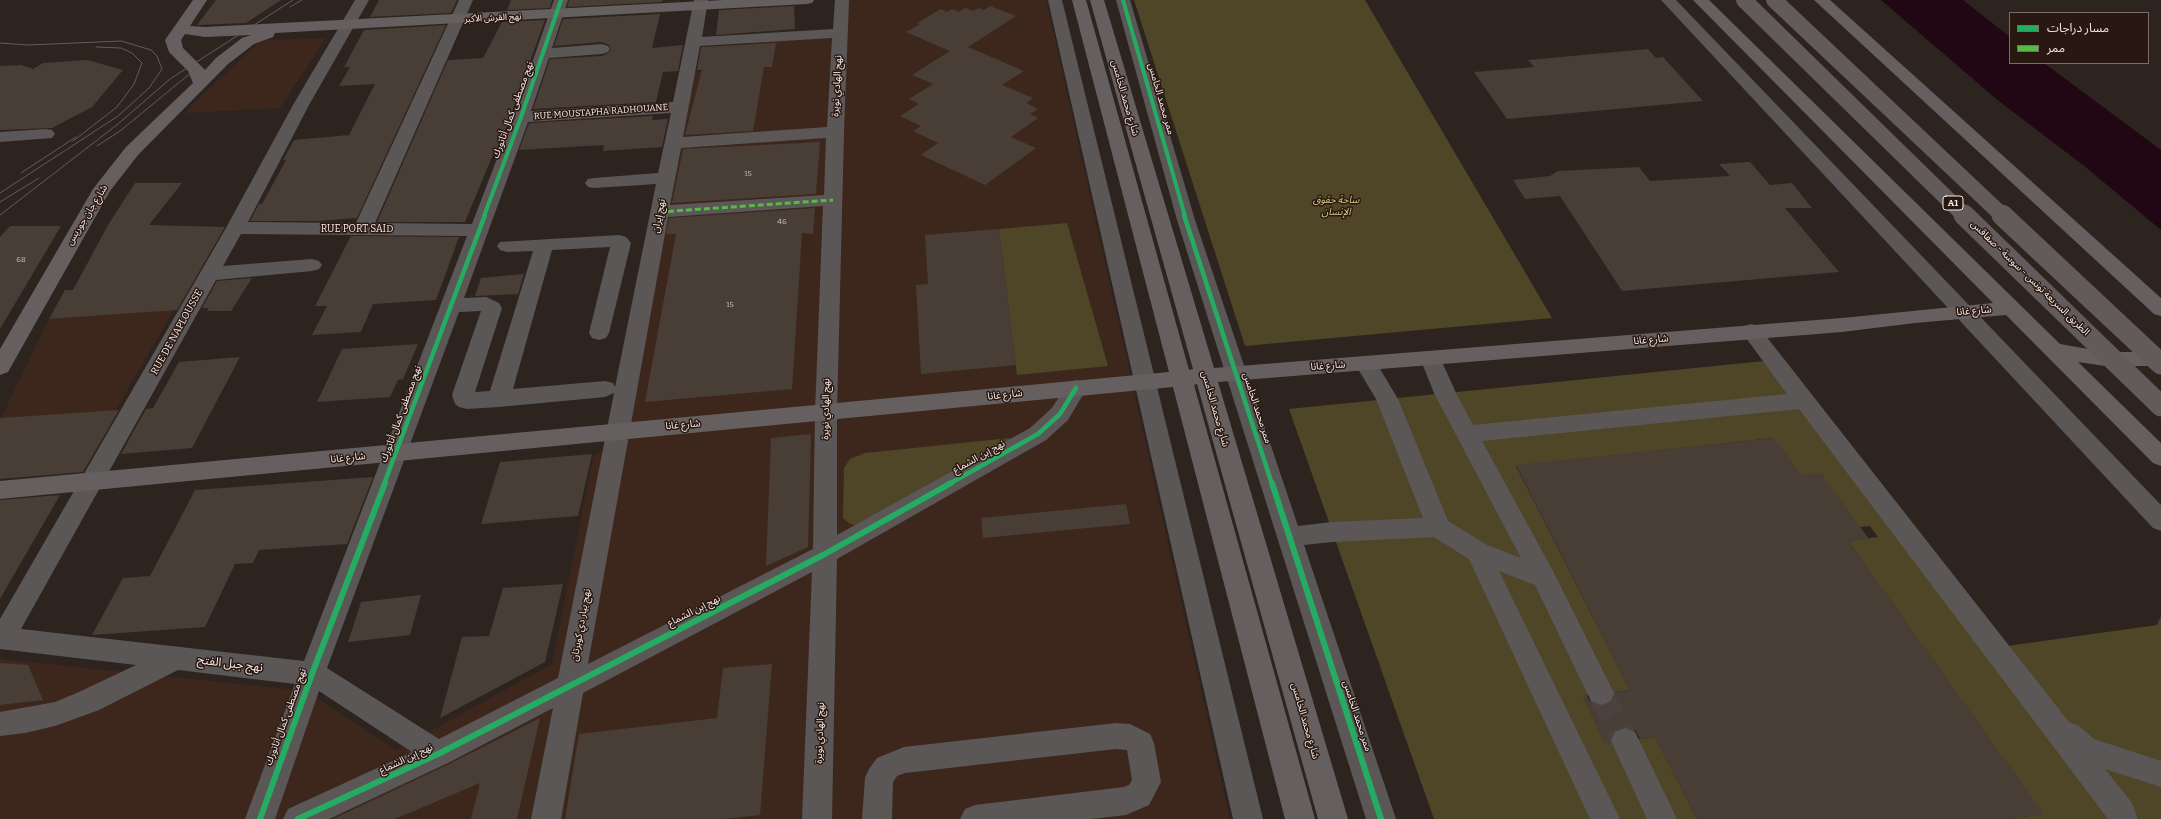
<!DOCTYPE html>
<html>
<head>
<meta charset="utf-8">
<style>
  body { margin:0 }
  #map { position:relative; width:2161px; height:819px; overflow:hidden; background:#2d2420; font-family:Bitter,"Noto Sans Arabic",serif }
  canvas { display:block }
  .legend { position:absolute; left:2009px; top:12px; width:140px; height:52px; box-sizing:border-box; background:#291811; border:1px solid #7b6c66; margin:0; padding:5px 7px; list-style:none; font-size:12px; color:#f7ebe6 }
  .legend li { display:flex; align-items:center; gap:8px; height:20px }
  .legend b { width:20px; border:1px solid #7b6c66 }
</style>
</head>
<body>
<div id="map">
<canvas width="2161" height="819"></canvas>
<ul class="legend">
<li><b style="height:5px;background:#26ab63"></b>مسار دراجات</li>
<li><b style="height:5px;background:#58b947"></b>ممر</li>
</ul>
</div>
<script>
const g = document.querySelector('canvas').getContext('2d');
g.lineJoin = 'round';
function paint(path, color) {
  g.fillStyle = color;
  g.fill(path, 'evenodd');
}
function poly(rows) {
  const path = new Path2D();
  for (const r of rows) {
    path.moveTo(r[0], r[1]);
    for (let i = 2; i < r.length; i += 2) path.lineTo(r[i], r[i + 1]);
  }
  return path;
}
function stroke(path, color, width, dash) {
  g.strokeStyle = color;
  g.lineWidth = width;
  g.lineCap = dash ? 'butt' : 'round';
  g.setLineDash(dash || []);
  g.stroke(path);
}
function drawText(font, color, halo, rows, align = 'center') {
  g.font = font + ' Bitter,"Noto Sans Arabic",serif';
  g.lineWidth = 3;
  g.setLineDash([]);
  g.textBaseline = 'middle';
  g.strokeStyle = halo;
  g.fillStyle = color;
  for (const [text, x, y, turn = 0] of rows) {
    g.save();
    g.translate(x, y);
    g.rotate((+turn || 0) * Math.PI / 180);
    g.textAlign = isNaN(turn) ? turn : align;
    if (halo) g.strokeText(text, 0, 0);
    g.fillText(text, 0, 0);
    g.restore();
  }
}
paint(poly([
  [848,0,1046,0,1230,819,0,819,0,659,306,691,396,750,552,664,594,454,623,450,693,72,746,68,750,38,847,32],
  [326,38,280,108,184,113,260,41],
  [174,310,115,411,1,418,49,319]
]), '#3d271d');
paint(poly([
  [1134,0,1365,0,1552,318,1245,346],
  [1067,223,1108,366,1017,375,999,229],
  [1784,359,2007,646,2157,625,2161,616,2161,819,2007,819,2043,814,1848,541,1878,537,1870,526,1838,529,1773,438,1516,466,1630,690,1583,696,1605,743,1655,737,1697,819,1434,819,1289,409],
  [1010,438,1010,448,861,526,850,524,843,518,844,468,850,459,865,453]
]), '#4f4628');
paint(poly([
  [1881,0,1963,0,2010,37,2010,63,2044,63,2161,150,2161,230,2083,165,2000,102]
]), '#200713');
paint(poly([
  [216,0,281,0,246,23,197,25],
  [379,0,457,0,451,13,370,17],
  [511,0,552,0,550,8,507,10],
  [569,0,663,0,662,2,567,7],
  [794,6,795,29,716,35,719,10],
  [990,6,1016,16,968,47,1024,71,1002,85,1033,98,1026,103,1038,109,1030,114,1038,118,1011,137,1036,148,985,185,921,155,938,143,913,131,921,126,900,116,919,104,909,99,933,84,912,75,950,51,906,32,920,24,917,23,941,9,947,12,952,9,959,12,965,8,973,11,979,8,984,10],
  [660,14,652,48,683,45,678,71,663,72,656,102,533,109,550,59,602,56,608,53,611,50,609,45,602,42,554,46,563,19],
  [545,20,498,151,494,152,465,222,377,222,448,60,483,58,502,22],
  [446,25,357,218,318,221,250,221,259,204,262,204,286,160,283,160,294,140,349,135,375,84,339,86,350,67,344,67,364,30],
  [776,43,772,67,764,67,753,131,685,135,702,70,697,70,701,47],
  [1648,49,1656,58,1663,57,1703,101,1507,119,1474,72,1534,67,1528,60],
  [87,60,123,70,92,107,52,128,0,130,0,66,21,65,33,69,43,63],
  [653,116,652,120,668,119,662,147,603,151,604,145,519,150,529,123],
  [820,142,816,194,672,203,683,149],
  [1750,162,1770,185,1792,183,1812,208,1785,208,1839,272,1622,291,1560,196,1525,199,1513,180,1550,176,1558,171,1639,167,1650,181,1730,176,1719,164],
  [135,183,182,183,149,225,225,227,177,310,49,319,65,290,73,290,108,225],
  [815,208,813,234,802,233,792,389,645,402,676,234,666,234,669,218],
  [10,226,61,226,0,329,0,237],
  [999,229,1016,365,921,374,916,285,928,284,925,235],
  [351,236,459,237,436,300,373,304,361,332,312,335,327,306,315,306],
  [524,274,518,294,475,296,481,278],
  [252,278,231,311,207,311,209,308,202,308,217,281],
  [418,344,403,379,398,380,390,397,317,402,342,349],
  [240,357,192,448,121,454,146,409,153,408,179,362],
  [119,410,83,472,0,479,0,418],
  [811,434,808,547,766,566,771,438],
  [1774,438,1801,475,1821,473,1869,539,1848,541,2044,814,2007,819,1697,819,1655,737,1640,739,1636,731,1624,727,1614,731,1610,743,1605,743,1583,696,1587,696,1590,702,1602,706,1612,702,1615,692,1630,690,1516,465],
  [592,454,578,516,481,524,500,462],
  [373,477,347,544,259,550,253,563,235,564,205,627,92,635,123,578,150,576,195,490],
  [60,495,0,599,0,500],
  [1126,504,1130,524,983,538,981,518],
  [563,584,545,662,440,718,462,637,489,636,503,588],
  [421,595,410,635,348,642,361,602],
  [0,663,28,665,43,700,0,705],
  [772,664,760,815,722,819,565,819,579,734,717,718,723,668],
  [540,718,517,819,471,819,480,783,395,819,333,819,449,764]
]), '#483e36');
stroke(poly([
  [1601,693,1625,741]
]), '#4b423e', 26, [26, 13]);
paint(poly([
  [355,0,369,0,309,105,248,222,356,223,459,0,473,0,375,223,472,224,513,117,554,0,568,0,552,48,602,44,608,46,610,49,608,52,602,54,549,58,531,111,673,102,694,0,708,0,702,37,833,29,835,0,849,0,844,132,837,412,837,535,1030,428,1052,408,1068,383,1076,380,1084,383,1087,388,1068,420,1046,440,837,559,832,819,802,819,812,572,583,693,561,819,531,819,553,708,448,763,329,819,283,819,288,809,412,752,319,691,275,819,245,819,295,684,178,670,99,710,55,726,25,733,0,736,0,712,55,702,79,692,136,665,0,649,0,619,226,228,293,105,355,0],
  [832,38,827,127,683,137,700,46,832,38],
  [671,113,658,173,594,178,588,179,585,183,588,187,594,188,656,184,615,387,613,383,605,381,513,389,552,250,610,247,589,333,592,338,599,340,606,338,609,333,631,243,626,237,619,235,500,242,497,246,500,250,507,252,533,251,490,391,475,392,502,308,499,303,486,297,464,298,528,122,671,113],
  [826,138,824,195,670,205,681,148,826,138],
  [823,206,815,412,813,549,588,664,668,217,823,206],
  [241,234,467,236,304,661,21,629,216,280,312,271,319,269,322,265,319,261,312,259,223,266,241,234],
  [481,311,452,395,455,404,459,407,467,409,499,407,605,397,614,393,558,678,439,739,327,668,459,312,481,311],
  [1048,0,1062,0,1263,819,1233,819,1048,0],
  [1116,0,1130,0,1195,220,1298,526,1332,522,1423,518,1376,399,1355,364,1358,359,1366,357,1374,359,1398,399,1448,521,1487,545,1521,558,1434,393,1420,358,1424,353,1431,351,1438,353,1456,393,1473,425,1787,394,1741,331,1744,326,1751,324,1758,326,2069,722,2079,726,2094,739,2161,761,2161,787,2105,769,2132,803,2138,819,2108,819,1799,409,1482,441,1553,571,1614,693,1611,701,1601,705,1591,701,1535,585,1499,571,1620,819,1590,819,1469,559,1434,537,1332,542,1304,545,1396,819,1366,819,1177,220,1116,0],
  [1661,0,1676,0,2161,505,2161,531,2153,528,1661,0],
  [46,129,52,130,55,134,52,138,0,142,0,132,46,129],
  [1116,723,1130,724,1150,734,1154,743,1161,782,1149,805,1126,815,1091,819,960,819,965,809,975,805,1124,787,1129,785,1132,780,1127,750,1116,749,905,773,897,776,893,782,892,819,862,819,865,778,869,769,877,758,904,747,1116,723],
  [1625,728,1635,732,1677,819,1647,819,1611,741,1615,732,1625,728]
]), '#5b5757');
paint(poly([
  [193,0,207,0,190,26,205,27,724,0,814,0,812,3,807,4,275,33,273,37,254,44,228,64,138,155,110,191,8,372,0,375,0,349,93,189,126,147,193,83,188,71,169,52,165,40,193,0],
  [185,34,205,37,251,35,242,38,216,58,205,70,183,48,181,40,185,34],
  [1072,0,1086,0,1189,370,1193,369,1090,0,1104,0,1214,368,1842,318,1993,303,1693,0,1709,0,2060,344,2105,352,2161,352,2161,366,2105,366,2078,362,2161,443,2161,466,2153,463,2006,315,1915,323,1842,332,1218,382,1348,819,1318,819,1197,384,1194,385,1315,819,1285,819,1173,387,0,499,0,481,1169,372,1072,0],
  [1814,0,1830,0,2161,298,2161,316,2154,314,1814,0]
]), '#65605f');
stroke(poly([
  [290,7,302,0],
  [0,43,28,45,121,41,151,50,157,56,162,69,149,88,118,116,0,193],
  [73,141,117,107,134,84,142,63,132,53,121,48,96,47],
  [97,146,120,131,198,67],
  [21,173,76,137],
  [0,202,39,178],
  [0,215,118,124,170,79,293,0]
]), '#625c5c', 1);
stroke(poly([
  [1744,0,1965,216],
  [1774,0,2003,216]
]), '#635b5b', 16);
stroke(poly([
  [1964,215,2161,406],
  [2002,215,2161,364]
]), '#635b5b', 21);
stroke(poly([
  [659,212,833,200]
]), '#58b947', 3, [6, 3]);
stroke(poly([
  [1123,0,1185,216],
  [484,216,521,117,561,0]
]), '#26ab63', 4);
stroke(poly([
  [1184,215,1272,484],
  [384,484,485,215],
  [949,484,1038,434,1060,414,1076,388]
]), '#26ab63', 4.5);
stroke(poly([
  [1272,483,1381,819],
  [260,819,312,674,385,483],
  [298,819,438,754,825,554,951,483]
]), '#26ab63', 6);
drawText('8px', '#cbc0ba', null, [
  ["15",748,174],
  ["46",782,222],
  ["68",21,260],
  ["15",730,305]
]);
drawText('9px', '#f7ebe6', '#291811', [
  ["نهج القرش الأكبر",493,18,-3],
  ["RUE MOUSTAPHA RADHOUANE",601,112,-4]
]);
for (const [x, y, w] of [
  [1953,203,20]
]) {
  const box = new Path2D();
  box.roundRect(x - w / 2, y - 7, w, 14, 3);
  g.fillStyle = '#291811';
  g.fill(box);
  stroke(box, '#f7ebe6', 1);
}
drawText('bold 9px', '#f7ebe6', null, [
  ["A1",1953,203]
]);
drawText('10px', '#f7ebe6', '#291811', [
  ["نهج الهادي نويرة",837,86,-87],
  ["شارع محمد الخامس",1125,98,74],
  ["ممر محمد الخامس",1161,99,74],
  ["نهج مصطفى كمال أتاتورك",513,110,-70],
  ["شارع جان جوريس",87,215,-58],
  ["نهج إيران",659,216,-79],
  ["RUE PORT SAID",357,229],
  ["الطريق السريعة تونس - سوسة - صفاقس",2030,278,44],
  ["شارع غانا",1974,311,-5],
  ["RUE DE NAPLOUSSE",177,332,-61],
  ["شارع غانا",1651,340,-5],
  ["شارع غانا",1328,366,-4],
  ["شارع غانا",1005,395,-6],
  ["ممر محمد الخامس",1257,408,72],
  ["نهج الهادي نويرة",826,409,-89],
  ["شارع محمد الخامس",1215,409,74],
  ["نهج مصطفى كمال أتاتورك",401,414,-70],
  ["شارع غانا",683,425,-5],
  ["نهج إبن الشماع",979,457,-29],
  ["شارع غانا",348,458,-6],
  ["نهج إبن الشماع",694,611,-27],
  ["نهج بيار دي كوبرتان",581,625,-80],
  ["ممر محمد الخامس",1357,716,72],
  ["نهج مصطفى كمال أتاتورك",286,717,-70],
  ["شارع محمد الخامس",1305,721,74],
  ["نهج الهادي نويرة",820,733,-88],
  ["نهج إبن الشماع",406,759,-25]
]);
drawText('italic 10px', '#d8c888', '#291811', [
  ["ساحة حقوق",1336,200],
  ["الإنسان",1336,212]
]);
drawText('12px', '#f7ebe6', '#291811', [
  ["نهج جبل الفتح",230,664,7]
]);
</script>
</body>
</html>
